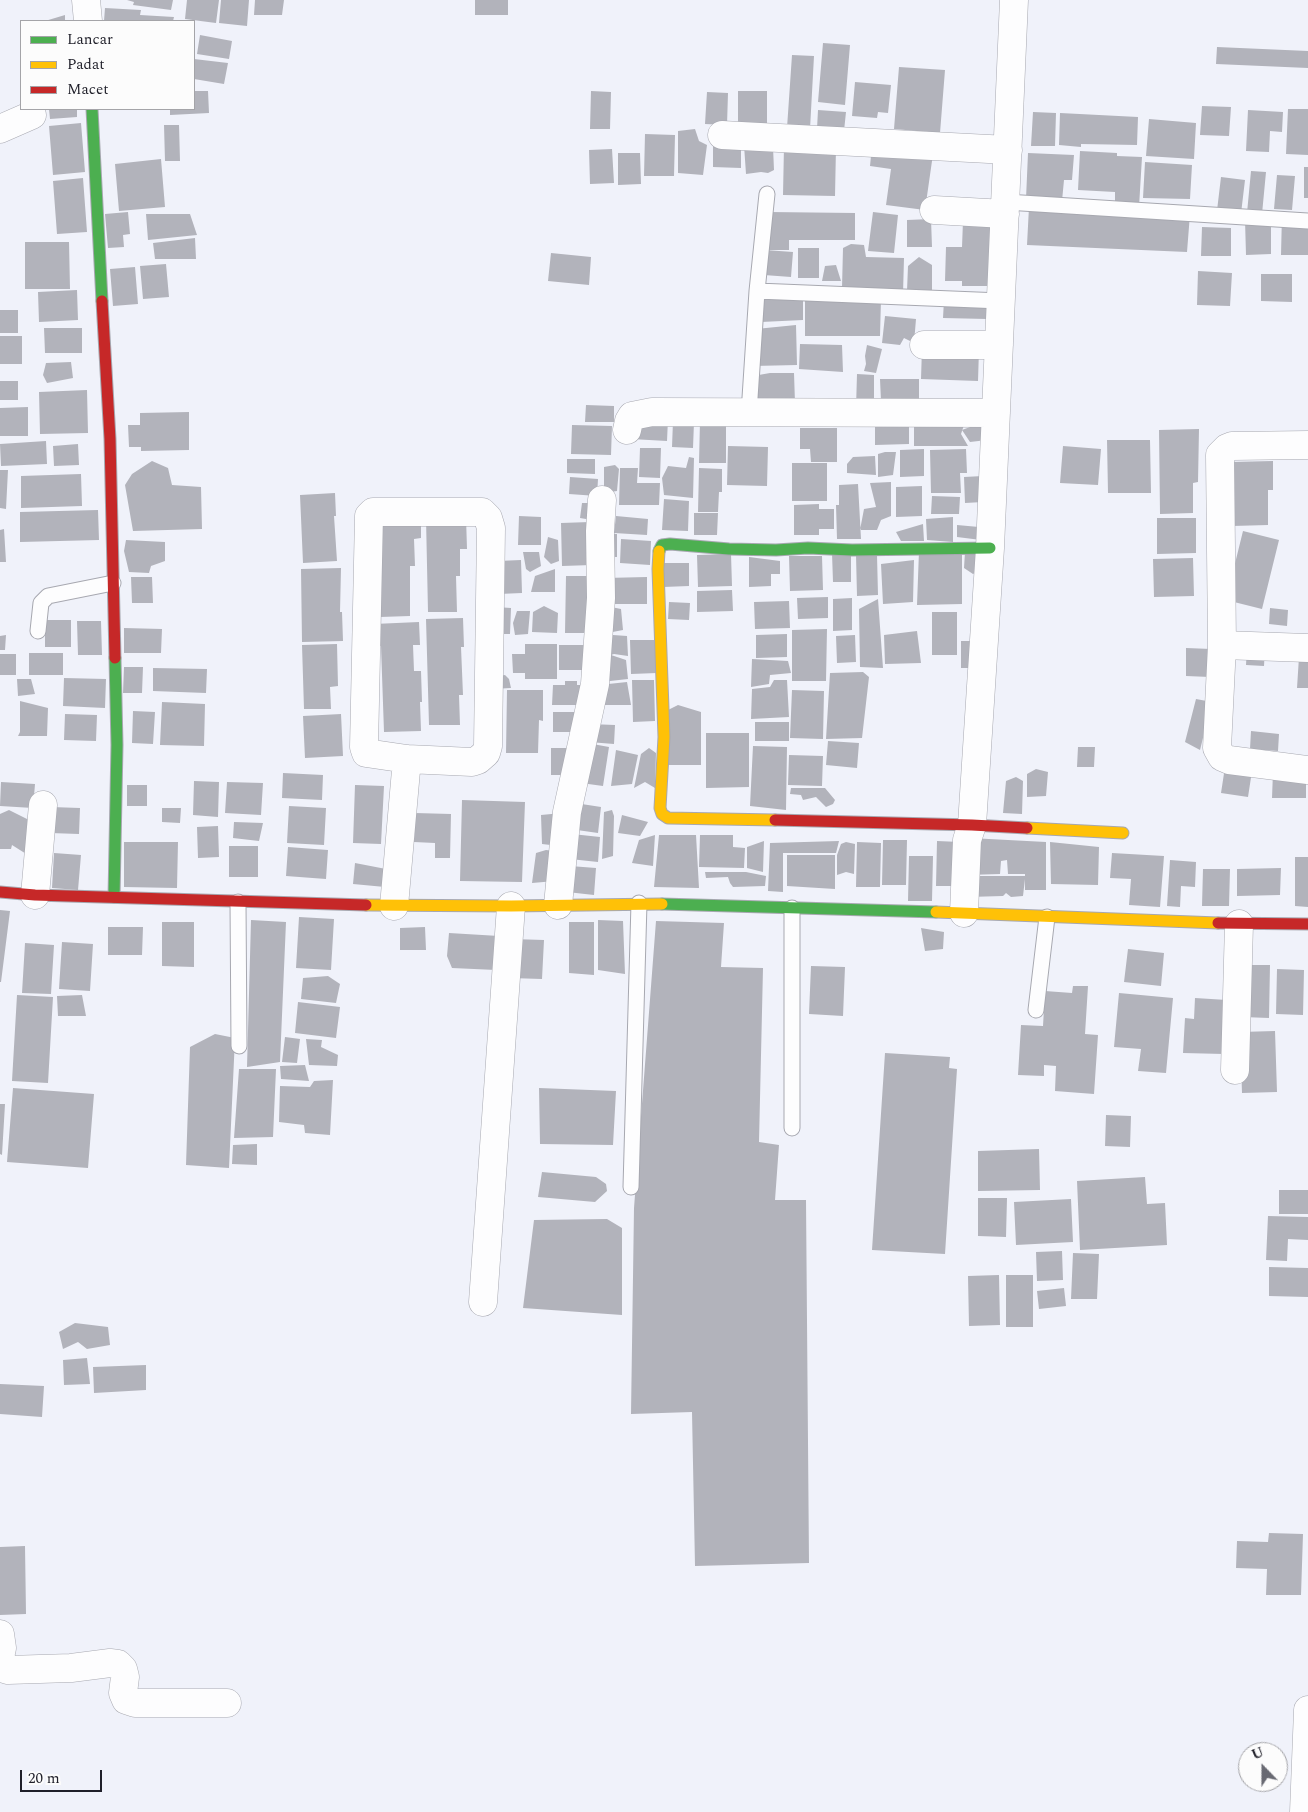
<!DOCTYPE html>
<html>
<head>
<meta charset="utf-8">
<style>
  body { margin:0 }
  #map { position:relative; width:1308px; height:1812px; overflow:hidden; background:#f0f2fa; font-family:Spectral,serif }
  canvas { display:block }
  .legend { position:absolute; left:20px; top:20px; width:175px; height:90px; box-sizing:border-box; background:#fcfcfc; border:1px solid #a4a4a8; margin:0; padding:6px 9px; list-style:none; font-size:15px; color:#1f1f29 }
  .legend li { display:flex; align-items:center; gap:10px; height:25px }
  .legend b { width:25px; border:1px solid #a4a4a8 }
  .north { position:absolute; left:1238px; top:1742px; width:50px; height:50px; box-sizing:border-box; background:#fcfcfc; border:1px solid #a4a4a8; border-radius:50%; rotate:338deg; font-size:14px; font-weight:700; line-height:20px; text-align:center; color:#1f1f29 }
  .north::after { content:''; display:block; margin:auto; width:18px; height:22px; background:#686972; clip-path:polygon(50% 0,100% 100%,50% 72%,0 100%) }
  .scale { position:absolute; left:20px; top:1770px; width:82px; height:22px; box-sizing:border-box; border:2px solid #1f1f29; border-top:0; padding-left:6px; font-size:15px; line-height:18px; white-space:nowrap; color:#1f1f29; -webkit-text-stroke:4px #fcfcfc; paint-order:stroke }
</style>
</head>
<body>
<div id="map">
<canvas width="1308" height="1812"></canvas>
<ul class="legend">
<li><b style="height:6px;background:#4caf50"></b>Lancar</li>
<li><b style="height:6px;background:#ffc107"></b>Padat</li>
<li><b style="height:6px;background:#c62828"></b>Macet</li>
</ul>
<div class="north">U</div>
<div class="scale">20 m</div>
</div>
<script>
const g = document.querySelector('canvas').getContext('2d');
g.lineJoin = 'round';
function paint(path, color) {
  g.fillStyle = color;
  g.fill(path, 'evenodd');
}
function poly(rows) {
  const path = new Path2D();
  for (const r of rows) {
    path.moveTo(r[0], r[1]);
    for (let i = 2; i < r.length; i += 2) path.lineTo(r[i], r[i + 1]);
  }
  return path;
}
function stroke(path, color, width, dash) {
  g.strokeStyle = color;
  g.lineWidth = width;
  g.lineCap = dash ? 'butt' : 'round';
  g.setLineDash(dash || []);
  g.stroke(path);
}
paint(poly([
  [127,0,173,0,171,10,133,5,134,2],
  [187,0,219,0,216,23,185,19],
  [221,0,249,0,247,26,219,23],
  [255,0,284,0,282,15,254,15],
  [475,0,508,0,508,15,475,15],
  [105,8,141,10,140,15,174,17,173,21,104,21],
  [65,15,65,21,45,21],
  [200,35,232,41,229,59,197,54],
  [823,43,850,45,845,105,818,102],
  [1217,47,1308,51,1308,68,1216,64],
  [792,55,814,56,810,129,787,128],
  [194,59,228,63,224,84,194,79],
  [899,67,945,70,940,133,894,129],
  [855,82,891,85,888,113,878,112,877,118,852,116],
  [194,91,208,91,209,113,170,115,170,109,194,109],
  [591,91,611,92,610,129,590,129],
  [738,91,767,91,767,126,738,126],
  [707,92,728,93,727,125,705,124],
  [1202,106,1231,107,1229,136,1200,135],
  [49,109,77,109,77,117,50,119],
  [1288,109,1308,109,1308,155,1286,154],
  [818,110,846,112,844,131,817,129],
  [1248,110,1283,112,1282,132,1270,131,1269,152,1246,151],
  [1033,112,1056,113,1055,146,1031,146],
  [1060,113,1138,117,1137,145,1081,144,1081,147,1059,145],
  [1149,119,1196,123,1194,159,1146,156],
  [81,123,85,172,53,175,49,126],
  [164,125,179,125,180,161,165,161],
  [695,129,699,141,707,145,703,175,678,173,678,131],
  [645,134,675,135,674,176,644,176],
  [713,145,741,145,741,168,713,167],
  [744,145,773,147,774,170,768,173,761,172,746,174],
  [784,146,836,147,835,196,783,195],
  [872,146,933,154,925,210,886,205,891,169,870,166],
  [612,149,614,183,590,184,589,150],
  [1080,151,1117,153,1117,156,1142,157,1139,207,1115,205,1115,192,1078,190],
  [618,153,640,153,641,184,618,185],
  [1028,153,1074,155,1072,180,1064,180,1062,201,1026,199],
  [161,159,165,207,119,211,115,164],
  [1145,162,1192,165,1190,199,1143,198],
  [1304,167,1308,167,1308,198,1304,198],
  [1251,171,1266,172,1262,214,1247,213],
  [1277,175,1295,176,1292,210,1274,209],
  [1221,177,1245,180,1240,222,1216,219],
  [83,178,87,232,57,234,53,181],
  [1029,207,1190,214,1187,252,1027,245],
  [128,212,130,234,123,235,124,247,108,248,105,214],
  [769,212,855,213,855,240,789,240,789,250,768,250],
  [873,212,898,215,894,253,868,251],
  [146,214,190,214,197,235,148,240],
  [1282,214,1308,214,1308,255,1281,255],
  [931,219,932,247,907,247,907,220],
  [1245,220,1271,220,1271,254,1246,255],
  [963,221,991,222,990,286,962,286,962,281,945,281,946,247,962,247],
  [1202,227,1231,228,1231,256,1201,256],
  [195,238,196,259,155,259,153,243],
  [25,242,69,242,70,289,25,289],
  [851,244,864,245,866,257,904,258,903,294,842,288,843,248],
  [798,248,819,248,819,278,798,278],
  [765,250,793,252,791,277,764,275],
  [551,253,591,257,589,285,548,281],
  [919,257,932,265,932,292,907,291,908,266],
  [166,264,169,297,143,299,140,266],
  [836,265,841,281,822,281,825,266],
  [135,267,138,304,113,306,110,269],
  [1198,271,1232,273,1230,306,1197,305],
  [1261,274,1292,274,1292,302,1261,301],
  [77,290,78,320,39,322,38,292],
  [761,296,803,296,803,320,761,322],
  [805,298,881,299,880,336,805,336],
  [944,300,987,301,987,319,943,318],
  [0,310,18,310,18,333,0,333],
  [885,316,916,319,914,343,904,338,900,345,882,343],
  [796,325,797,365,753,366,756,329],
  [44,328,82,328,82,353,45,353],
  [0,336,22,336,22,364,0,364],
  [800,344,842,345,843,372,799,369],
  [867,345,882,349,876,373,864,371,866,364,865,356],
  [922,348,979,349,978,381,921,379],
  [71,362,73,378,47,383,43,375,46,363],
  [770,373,794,373,795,403,750,403,753,376],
  [857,374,874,375,874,409,856,408],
  [880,379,919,379,919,402,881,401],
  [0,381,18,381,18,400,0,400],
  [87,390,88,433,40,434,39,392],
  [586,405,614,406,614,422,585,422],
  [28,407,28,436,0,436,0,408],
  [189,412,189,450,141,451,141,447,129,447,128,425,140,425,140,413],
  [632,417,668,419,667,441,631,439],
  [984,417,987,440,970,442,962,430,970,427,971,420],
  [966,419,961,434,968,446,914,446,914,422],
  [673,421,694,422,693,448,672,447],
  [700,421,726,422,726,463,699,463],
  [909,421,909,444,875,445,875,422],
  [572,425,612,426,611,455,571,454],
  [800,428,837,428,837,462,811,462,810,449,800,449],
  [1199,429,1198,482,1193,483,1193,513,1160,514,1159,430],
  [1107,440,1150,440,1151,493,1108,493],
  [46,441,47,464,1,466,0,444],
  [78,444,79,465,54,466,53,446],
  [728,446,768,447,767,486,727,485],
  [1063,446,1101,449,1098,485,1060,483],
  [640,448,661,448,660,478,639,477],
  [924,449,924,476,900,477,900,450],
  [966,449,967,473,960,473,961,493,931,493,930,450],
  [885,452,896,452,893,475,878,477,878,454],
  [875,456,876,475,847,473,847,464,853,457],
  [689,457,694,458,693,498,664,495,662,478,668,466,686,468],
  [567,459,595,459,595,474,567,473],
  [152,461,168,468,172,485,201,487,202,529,133,531,125,485,132,474],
  [1273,461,1273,490,1268,490,1268,525,1232,526,1231,462],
  [792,463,827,463,827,501,792,501],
  [615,465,619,469,617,491,604,493,604,467],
  [620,468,638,468,637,483,660,483,659,505,619,505],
  [699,468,722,469,722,492,719,492,718,512,698,512],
  [0,470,8,470,6,509,0,508],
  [81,474,82,506,21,508,21,476],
  [983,476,983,502,965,503,964,477],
  [570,477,598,479,597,496,569,494],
  [891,482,891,516,881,520,877,530,860,530,864,509,876,507,870,483],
  [858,484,861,539,837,539,836,505,839,505,839,485],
  [922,486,922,516,896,517,896,487],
  [335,493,336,516,334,516,337,561,303,563,300,495],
  [932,496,960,497,959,514,931,514],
  [664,499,689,501,688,531,662,530],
  [582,503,592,503,598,521,580,518],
  [819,504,819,509,834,509,834,529,819,529,819,535,794,535,794,505],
  [98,510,99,540,20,542,20,512],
  [421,513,421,538,414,539,415,566,410,566,410,616,380,617,378,514],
  [694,513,718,513,717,535,694,535],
  [519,516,541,517,541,545,518,545],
  [616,516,648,519,647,535,614,533],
  [466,517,467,549,460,549,460,576,456,576,457,612,428,612,426,518],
  [953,517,953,542,927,540,926,519],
  [1157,518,1196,518,1196,553,1157,554],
  [590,522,592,565,562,566,561,523],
  [923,524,924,541,901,541,896,532],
  [957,525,979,527,981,540,957,537],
  [4,529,6,562,0,562,0,530],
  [1243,531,1279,540,1262,609,1226,600],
  [606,534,617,534,617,557,606,557],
  [548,537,558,540,559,561,551,564,544,557],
  [621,539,651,541,650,565,620,563],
  [126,540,165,542,165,561,151,566,149,573,129,572,124,551],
  [919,551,962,552,962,604,917,605],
  [523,552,539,552,541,566,530,572,526,569],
  [851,552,851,582,833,582,832,553],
  [965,552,978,552,979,571,973,574,964,568],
  [731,554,732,586,698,587,697,555],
  [856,555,877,555,878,595,857,596],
  [789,556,822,556,823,590,790,591],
  [749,557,780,561,780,574,771,574,771,586,749,587],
  [1193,558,1194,596,1154,597,1153,559],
  [521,560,522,593,499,594,498,561],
  [914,560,913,602,883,604,881,564],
  [663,563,689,563,689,586,663,587],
  [341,568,340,612,342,612,343,641,302,642,301,569],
  [555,569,555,592,531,592,535,576],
  [566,576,596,576,595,633,565,633],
  [131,577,152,577,153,603,132,603],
  [647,577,647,604,605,604,605,578],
  [732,590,733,611,697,612,697,591],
  [828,597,828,618,798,619,797,598],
  [852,598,852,630,833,631,833,599],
  [878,599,883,668,860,667,859,609],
  [789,601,790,628,755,629,754,602],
  [669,602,690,603,689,620,668,619],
  [544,606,558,613,557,633,532,632,533,612],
  [496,607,511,608,510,634,495,634],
  [611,607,621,609,623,630,602,634],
  [1270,608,1288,610,1287,626,1269,624],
  [517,611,530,611,528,634,515,635,513,623],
  [932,612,957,612,957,655,932,655],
  [463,618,464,647,461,647,463,695,459,695,460,725,429,725,426,619],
  [45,620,71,620,71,647,45,647],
  [77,621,101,621,102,655,78,655],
  [419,622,420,645,413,645,414,671,421,671,422,702,420,702,421,731,384,732,381,646,374,646,374,624],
  [124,628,162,629,161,653,124,653],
  [827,629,826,681,792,681,792,630],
  [917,631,921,663,885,664,884,635],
  [787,634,787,657,756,658,756,635],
  [6,635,5,650,0,650,0,636],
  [613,635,627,636,628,656,614,654,611,655,626,660,628,679,601,682,603,638],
  [855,635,856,662,837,663,836,636],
  [630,640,656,640,657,673,631,674],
  [961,641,972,641,973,668,961,668],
  [337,644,338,686,330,687,331,709,304,709,302,645],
  [525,644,557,644,557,679,525,679,525,673,513,673,512,654,525,654],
  [559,645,588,645,588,670,559,670],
  [1247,647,1265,648,1264,666,1246,665],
  [1186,648,1211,649,1210,677,1186,676],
  [29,653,63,653,63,675,29,675],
  [0,654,16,654,16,675,0,675],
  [1299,657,1308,657,1308,688,1297,688],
  [752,659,788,661,791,673,770,675,769,684,751,687],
  [124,667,143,667,142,693,123,693],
  [153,668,207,669,206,693,153,691],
  [863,672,869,677,862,738,826,739,830,673],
  [505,675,509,679,511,688,492,689,493,677],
  [64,678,106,679,105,708,63,706],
  [17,679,31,679,35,694,18,696],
  [632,680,654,680,655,721,633,722],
  [774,680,787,680,789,717,751,719,752,689,770,687],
  [565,681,577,681,577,685,582,685,582,705,552,705,553,685,565,685],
  [627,682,631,705,591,705,599,685],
  [507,690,543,690,543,721,539,720,538,753,506,753],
  [792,690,824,691,823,739,790,738],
  [1196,699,1212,702,1200,750,1185,742],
  [20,701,48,708,47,736,18,736,20,732],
  [162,702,205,704,204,746,160,745],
  [678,705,701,712,701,765,668,765,668,710],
  [133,711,155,712,153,744,132,743],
  [553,712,580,712,579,732,553,732],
  [65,714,97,715,96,741,64,740],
  [341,714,343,756,305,758,303,716],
  [755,722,789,722,789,741,755,741],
  [590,724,615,725,614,744,589,742],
  [1251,731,1279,734,1278,751,1250,749],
  [706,733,749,733,749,787,706,788],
  [828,741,859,743,857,768,826,765],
  [587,743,609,747,603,786,581,783],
  [753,746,787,747,786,810,750,806],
  [1078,747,1095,747,1094,767,1077,767],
  [551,748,570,748,570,775,551,775],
  [649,748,656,753,655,788,645,782,634,788,641,754],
  [616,750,638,755,632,784,611,786],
  [789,755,823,756,822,786,788,785],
  [1225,767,1252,771,1248,797,1221,793],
  [1036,769,1048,772,1046,796,1027,797,1027,774],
  [1273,772,1306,772,1306,798,1272,798],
  [283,773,323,775,322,800,282,798],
  [1016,777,1023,781,1022,814,1003,813,1006,781],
  [194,781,219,782,218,817,193,815],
  [1,782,35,784,33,808,0,806],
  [227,782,263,783,261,815,225,813],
  [127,785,147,785,147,806,127,806],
  [355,785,384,786,381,844,353,843],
  [791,788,825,788,835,800,833,804,826,807,816,797,803,800,801,795,790,794],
  [462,800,525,802,522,882,460,881],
  [575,803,601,807,598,833,570,829],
  [289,806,326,808,324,845,287,843],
  [51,807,80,808,79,834,50,833],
  [162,808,181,808,180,823,162,822],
  [9,810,31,821,31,857,12,845,11,849,0,849,0,814],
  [612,810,614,816,613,856,602,859,604,812],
  [415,813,451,814,450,858,435,858,435,843,414,842],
  [562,813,559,846,542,844,541,815],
  [622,815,648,822,640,836,618,833],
  [234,822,263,823,259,841,233,838],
  [218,826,219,857,198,858,197,827],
  [572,834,600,837,598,862,570,859],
  [655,835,653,866,632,863,639,840],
  [659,835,696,835,699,888,654,887],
  [700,835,733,835,733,847,745,848,744,868,699,867],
  [970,838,1046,842,1046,890,1025,890,1025,879,1023,896,1011,897,1006,893,1003,896,968,897,967,876,1025,876,1025,874,1008,874,1007,860,1001,861,1000,874,967,875],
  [883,840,907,840,906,885,882,885],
  [764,841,763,872,747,868,747,847],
  [839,841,836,853,783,853,783,892,768,891,770,843],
  [937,841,960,842,959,886,936,886],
  [124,842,178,842,177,888,124,887],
  [846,842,855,844,854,874,846,872,837,875,837,855,841,844],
  [857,842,881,843,880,887,856,887],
  [1050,842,1099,847,1098,885,1051,884],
  [229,846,258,846,258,877,229,877],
  [288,847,328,850,326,879,286,876],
  [546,850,554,851,555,881,532,883,536,853],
  [54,853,81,855,78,890,52,888],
  [1112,853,1164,856,1160,907,1129,905,1131,879,1110,878],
  [787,855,835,855,835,889,787,886],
  [909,856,933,856,932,901,908,901],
  [1295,857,1308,857,1308,907,1295,906],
  [1170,860,1196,862,1195,887,1181,886,1180,907,1167,906],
  [355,863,386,869,385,887,353,884],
  [570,866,596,868,594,895,567,892],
  [1281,868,1280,895,1237,896,1237,869],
  [1203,869,1230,869,1229,906,1202,906],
  [705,872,746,872,766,876,765,886,733,887,730,883,728,877,706,878],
  [0,910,10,911,1,982,0,982],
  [299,917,334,919,331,970,296,968],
  [251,920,286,922,280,1062,247,1067],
  [598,920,623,921,625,974,598,970],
  [656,921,724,923,721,967,763,968,759,1142,779,1145,775,1200,806,1200,809,1563,695,1566,692,1412,631,1414,634,1208],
  [162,922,194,922,194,967,162,966],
  [569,922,594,922,594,975,569,973],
  [108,927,143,927,142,955,108,955],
  [425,927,426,950,400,950,400,928],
  [921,928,944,932,943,949,925,951],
  [449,933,499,936,496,970,452,968,447,956],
  [512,939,544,940,542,979,510,978],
  [62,942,93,944,90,991,59,989],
  [25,943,54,945,51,994,22,993],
  [1128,949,1164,953,1161,986,1124,982],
  [1244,965,1270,965,1269,1018,1243,1017],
  [811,966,845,967,843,1016,809,1014],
  [1277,969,1304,970,1303,1015,1276,1014],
  [328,976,340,984,336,1003,301,999,303,978],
  [1073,986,1088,986,1085,1034,1098,1035,1094,1094,1055,1091,1056,1066,1044,1065,1044,1076,1018,1075,1021,1025,1043,1026,1045,991,1072,993],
  [1119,993,1173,998,1166,1073,1138,1071,1141,1049,1114,1047],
  [17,995,53,997,48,1083,12,1081],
  [82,995,86,1016,58,1016,57,996],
  [1195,998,1227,1000,1224,1054,1183,1053,1185,1018,1194,1019],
  [298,1002,340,1007,336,1038,295,1033],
  [1275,1031,1277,1092,1242,1093,1240,1032],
  [215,1034,235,1038,229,1168,186,1165,190,1047],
  [285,1037,300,1039,297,1063,282,1062],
  [306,1039,322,1040,321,1047,338,1055,337,1066,309,1065],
  [885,1053,950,1057,949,1068,957,1069,945,1254,872,1250],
  [305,1065,309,1081,281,1079,280,1066],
  [239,1069,276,1069,273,1137,234,1138],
  [333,1080,330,1135,305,1133,304,1125,279,1122,280,1086,310,1087,314,1081],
  [13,1088,94,1094,88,1168,7,1162],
  [539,1088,616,1091,613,1145,540,1144],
  [0,1104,5,1104,2,1155,0,1154],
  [1106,1115,1131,1116,1130,1147,1105,1146],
  [257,1144,257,1165,232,1164,233,1145],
  [1039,1149,1040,1190,978,1191,978,1151],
  [542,1172,596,1177,606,1184,607,1191,595,1202,538,1197],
  [1145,1177,1147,1204,1165,1203,1167,1245,1080,1250,1077,1181],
  [1279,1190,1308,1190,1308,1214,1279,1214],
  [978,1198,1007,1198,1006,1237,978,1236],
  [1071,1199,1073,1242,1016,1245,1014,1202],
  [1268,1216,1308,1217,1308,1240,1288,1239,1287,1261,1266,1260],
  [607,1219,622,1228,622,1315,523,1308,534,1220],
  [1062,1251,1063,1280,1037,1281,1036,1252],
  [1073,1253,1099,1254,1097,1299,1071,1299],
  [1269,1267,1308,1268,1308,1297,1269,1296],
  [999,1275,1000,1325,969,1326,968,1276],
  [1006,1275,1033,1275,1033,1327,1006,1327],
  [1064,1288,1066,1306,1039,1309,1037,1291],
  [75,1323,108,1327,110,1345,87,1349,78,1342,63,1349,59,1332],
  [87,1358,90,1384,64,1385,63,1360],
  [146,1365,146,1390,94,1393,93,1367],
  [0,1384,44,1386,42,1417,0,1414],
  [1269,1533,1303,1534,1301,1595,1266,1595,1267,1569,1236,1568,1237,1541,1268,1542],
  [25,1546,26,1614,0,1615,0,1547]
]), '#b2b3bb');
const lane = poly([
  [1006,202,1308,221],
  [757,291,1001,301],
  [749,413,757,291,767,194],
  [38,631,41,603,48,596,113,583],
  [238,902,239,1046],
  [1036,1010,1047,917],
  [792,1128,792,908],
  [631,1187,639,903]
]);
const street = poly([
  [86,0,88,21],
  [0,129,32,115],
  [722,135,1008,150],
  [934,210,1005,214],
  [924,345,999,345],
  [627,430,629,421,632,416,652,412,996,413],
  [1308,445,1232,446,1227,448,1220,455,1222,645,1217,748,1222,757,1229,760,1308,770],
  [373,512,482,512,488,518,491,528,488,746,486,753,478,760,472,762,407,759,366,753,364,747,369,516,373,512],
  [1222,645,1308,648],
  [35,895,43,805],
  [558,905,567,812,595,684,601,598,600,531,602,500],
  [394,906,407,759],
  [964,913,967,840,972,825,990,548,1014,0],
  [1235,1070,1239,924],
  [483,1302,511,906],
  [0,1634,2,1648,0,1657],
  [0,1664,1,1668,8,1670,71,1668,110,1663,118,1664,123,1669,125,1677,123,1693,126,1700,135,1703,227,1703],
  [1304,1812,1308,1710]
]);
const fast = poly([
  [92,109,102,301],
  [659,551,662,545,670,544,729,549,776,550,808,548,852,550,990,548],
  [114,897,117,745,115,658],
  [662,904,936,912]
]);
const slow = poly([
  [659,551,658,569,664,737,660,808,662,814,668,818,775,820],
  [1027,828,1123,833],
  [366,905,511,906,662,904],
  [936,912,1218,923]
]);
const jam = poly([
  [102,301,110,439,115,658],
  [775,820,972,825,1027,828],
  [0,892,35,895,366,905],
  [1218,923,1308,924]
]);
stroke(lane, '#a7a8b0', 17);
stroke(street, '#a7a8b0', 29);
stroke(fast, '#a7a8b0', 13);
stroke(slow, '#a7a8b0', 13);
stroke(jam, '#a7a8b0', 13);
stroke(lane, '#fdfdfe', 15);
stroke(street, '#fdfdfe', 28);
stroke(fast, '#4caf50', 11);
stroke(slow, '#ffc107', 11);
stroke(jam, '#c62828', 11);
</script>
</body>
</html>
